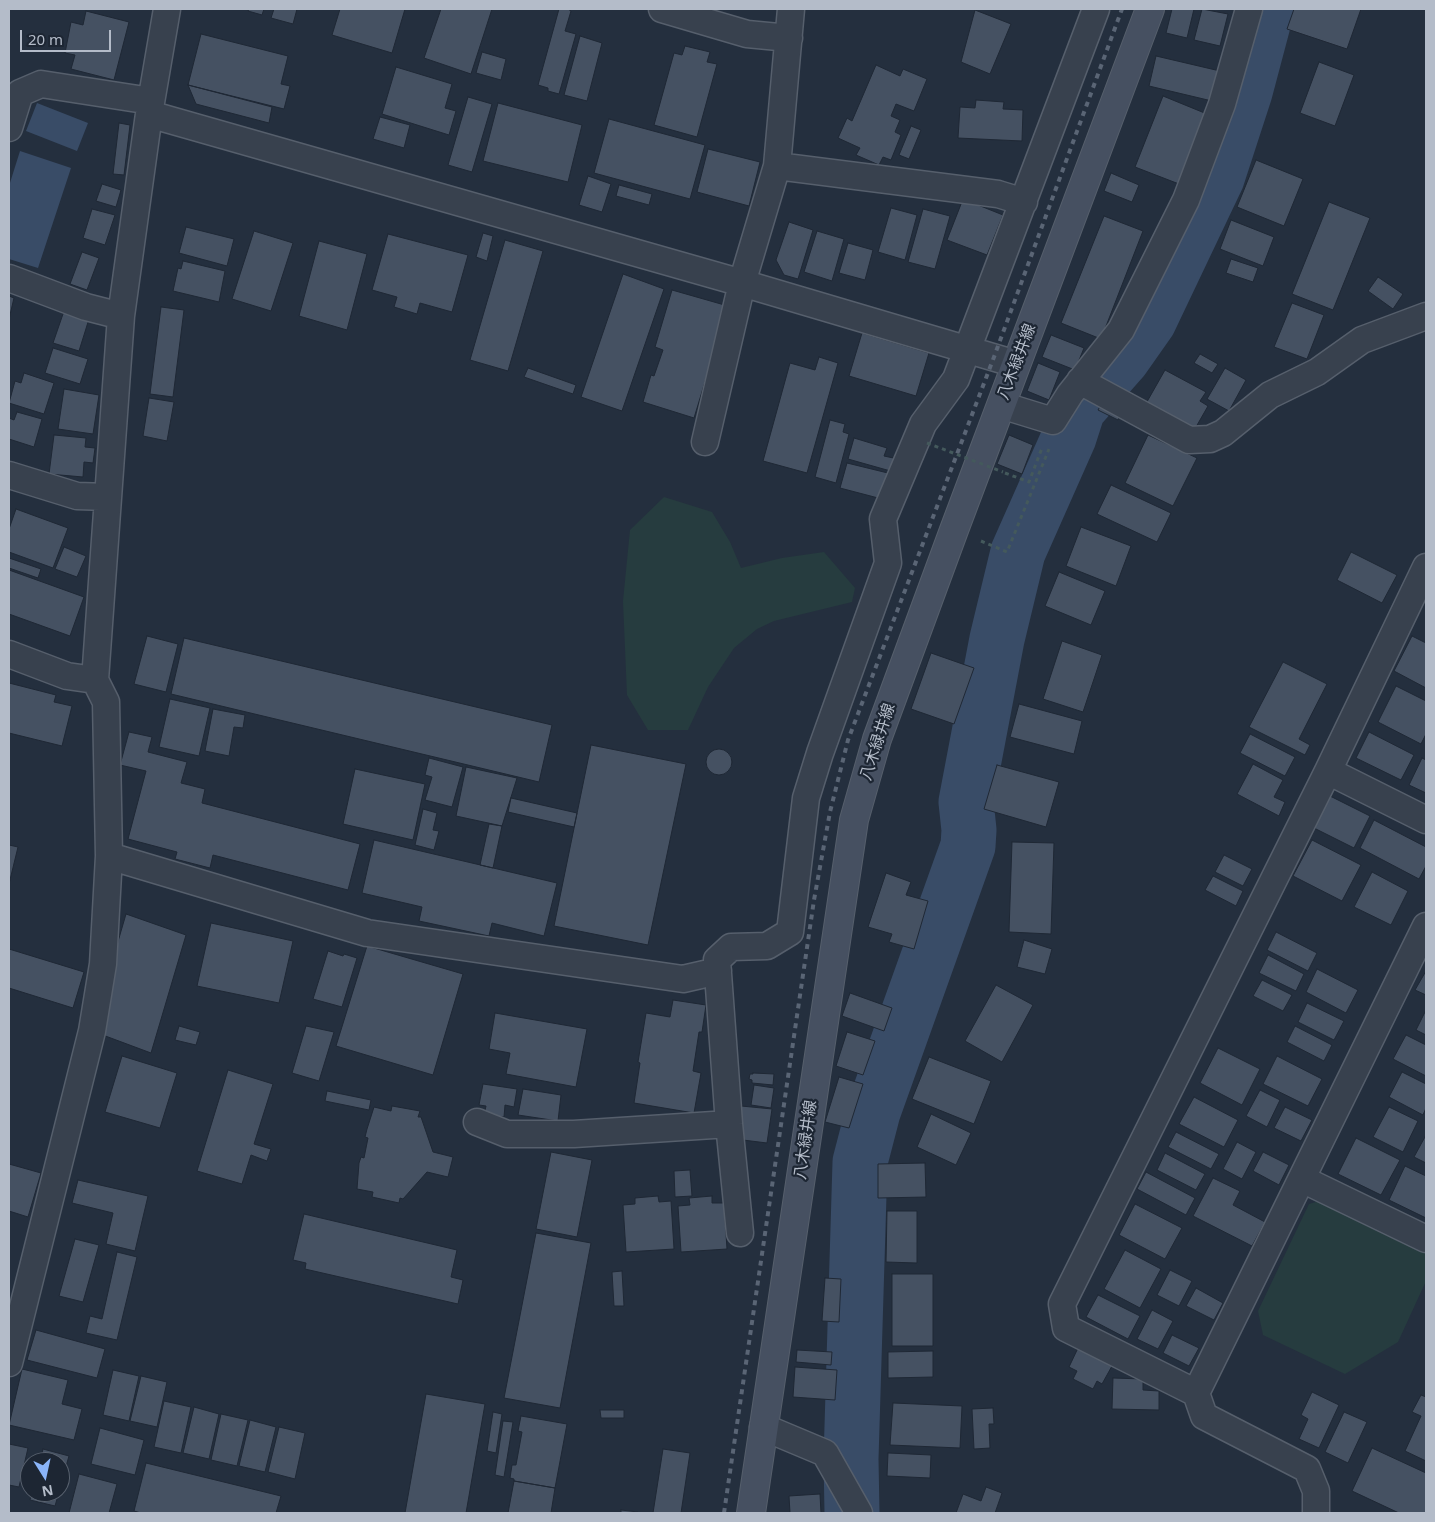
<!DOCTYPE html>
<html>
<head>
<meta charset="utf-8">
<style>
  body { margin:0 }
  #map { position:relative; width:1435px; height:1522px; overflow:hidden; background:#242f3e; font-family:"Noto Sans",sans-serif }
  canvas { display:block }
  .frame { position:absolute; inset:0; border:10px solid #b4bcc9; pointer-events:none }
  .north { position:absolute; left:20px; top:1452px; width:50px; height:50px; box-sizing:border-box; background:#1d2633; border:1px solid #59626f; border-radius:50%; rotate:170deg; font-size:14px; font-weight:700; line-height:20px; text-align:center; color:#b4bcc9 }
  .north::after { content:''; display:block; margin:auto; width:18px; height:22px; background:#8ab4f8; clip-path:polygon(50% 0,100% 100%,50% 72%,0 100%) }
  .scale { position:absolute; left:20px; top:30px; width:91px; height:22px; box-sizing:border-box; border:2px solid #b4bcc9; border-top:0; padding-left:6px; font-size:15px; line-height:18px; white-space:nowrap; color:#b4bcc9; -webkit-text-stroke:4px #1d2633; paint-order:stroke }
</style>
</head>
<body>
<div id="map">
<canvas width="1435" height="1522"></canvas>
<div class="frame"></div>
<div class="north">N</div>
<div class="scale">20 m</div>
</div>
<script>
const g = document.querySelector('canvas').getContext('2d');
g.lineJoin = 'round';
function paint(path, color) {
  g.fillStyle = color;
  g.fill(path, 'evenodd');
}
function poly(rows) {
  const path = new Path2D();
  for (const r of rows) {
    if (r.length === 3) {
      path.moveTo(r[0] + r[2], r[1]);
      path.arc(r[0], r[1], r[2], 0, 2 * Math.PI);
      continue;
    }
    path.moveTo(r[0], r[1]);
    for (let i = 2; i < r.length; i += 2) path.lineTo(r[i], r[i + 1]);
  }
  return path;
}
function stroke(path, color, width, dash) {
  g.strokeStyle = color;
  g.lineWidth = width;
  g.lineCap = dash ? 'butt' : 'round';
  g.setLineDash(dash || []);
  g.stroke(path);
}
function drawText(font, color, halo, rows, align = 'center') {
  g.font = font + ' "Noto Sans","Noto Sans JP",sans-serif';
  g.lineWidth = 4.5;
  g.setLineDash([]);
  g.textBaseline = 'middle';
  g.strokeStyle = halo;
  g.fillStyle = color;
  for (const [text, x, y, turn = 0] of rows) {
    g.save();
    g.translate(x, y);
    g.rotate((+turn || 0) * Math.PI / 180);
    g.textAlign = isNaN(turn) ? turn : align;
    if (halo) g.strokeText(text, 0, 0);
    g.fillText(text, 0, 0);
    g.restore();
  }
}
paint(poly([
  [664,497,712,512,730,542,741,568,782,558,824,552,855,588,852,602,774,621,757,629,734,648,708,687,688,730,648,730,627,695,623,601,630,530],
  [1326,1199,1425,1251,1426,1253,1426,1281,1398,1342,1345,1374,1263,1335,1258,1311,1309,1204]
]), '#263c3f');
paint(poly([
  [37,103,88,123,77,151,26,131],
  [20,151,71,168,38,268,9,259,9,186]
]), '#394c67');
stroke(poly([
  [852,1513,851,1459,860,1162,873,1112,968,846,969,830,966,802,997,639,1018,552,1069,437,1078,409,1123,358,1149,321,1217,178,1245,92,1267,9]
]), '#394c67', 55);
const building = poly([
  [249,9,264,9,262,15,248,11,249,9],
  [274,9,297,9,293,24,271,18,274,9],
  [340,9,405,9,392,53,332,35,340,9],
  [441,9,492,9,471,74,424,58,441,9],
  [559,9,568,9,571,11,565,31,576,34,559,94,548,91,548,88,538,85,559,9],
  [1172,9,1194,9,1187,38,1166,33,1172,9],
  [1202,9,1228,14,1220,46,1194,40,1202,9],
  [1294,9,1361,9,1347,49,1287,29,1294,9],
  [975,10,1011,24,990,74,961,62,975,10],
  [86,11,129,22,114,80,71,69,75,55,65,53,71,22,83,25,86,11],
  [201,34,288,56,281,84,290,86,284,109,188,85,201,34],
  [580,36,602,43,587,101,564,95,580,36],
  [685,46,710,52,707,62,717,64,697,137,654,125,674,53,682,55,685,46],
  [482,52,506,59,501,80,476,73,482,52],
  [1156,56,1220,71,1212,101,1149,86,1156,56],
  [1319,62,1354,75,1335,126,1300,113,1319,62],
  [876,65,900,76,903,69,927,79,914,111,896,104,891,116,900,120,895,132,901,135,891,160,883,157,879,165,856,155,860,148,838,138,847,118,852,121,876,65],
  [396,67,452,84,445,108,456,111,449,135,382,114,396,67],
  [188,85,272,107,269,123,196,104,188,85],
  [1163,96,1207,114,1179,184,1135,167,1163,96],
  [468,97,492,104,472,172,448,165,468,97],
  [976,100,1004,102,1003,109,1023,110,1022,141,958,138,960,107,975,108,976,100],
  [498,103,582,125,568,182,483,161,498,103],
  [380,117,410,125,404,148,373,139,380,117],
  [609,119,705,145,690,199,594,173,609,119],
  [119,123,130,125,124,175,113,174,119,123],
  [911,126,921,130,909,159,899,155,911,126],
  [708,149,760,162,749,206,697,192,708,149],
  [1256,160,1303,179,1284,226,1237,207,1256,160],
  [1111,173,1139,185,1132,202,1104,191,1111,173],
  [588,176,611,184,602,212,579,205,588,176],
  [102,184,121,190,116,207,96,201,102,184],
  [619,185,652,194,649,205,616,196,619,185],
  [963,199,1003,215,987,255,947,240,963,199],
  [1329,202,1370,218,1333,310,1292,294,1329,202],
  [891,208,917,215,905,260,878,252,891,208],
  [92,209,115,215,105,245,83,238,92,209],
  [923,209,950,216,935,269,908,262,923,209],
  [1104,216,1143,231,1101,339,1061,323,1104,216],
  [1231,220,1274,237,1263,266,1220,249,1231,220],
  [789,222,813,230,798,279,784,275,776,260,789,222],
  [186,227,234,239,227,266,179,253,186,227],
  [254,231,293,243,271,311,232,299,254,231],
  [817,231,844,239,832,281,804,272,817,231],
  [483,233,493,236,487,261,476,257,483,233],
  [388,234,468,255,452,312,420,303,417,314,394,307,397,297,372,290,388,234],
  [505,240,543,251,508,371,470,360,505,240],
  [319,241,367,254,347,330,299,316,319,241],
  [848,243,873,250,865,280,839,273,848,243],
  [82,252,99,258,87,290,70,284,82,252],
  [1231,259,1258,268,1253,282,1226,273,1231,259],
  [183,261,225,271,219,302,173,291,178,268,181,269,183,261],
  [623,274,664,289,622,411,581,397,623,274],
  [1378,277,1403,294,1393,309,1368,291,1378,277],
  [672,290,728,306,694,418,643,402,651,375,654,376,663,350,655,347,672,290],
  [9,296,14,298,9,319,9,296],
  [1292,303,1324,315,1307,359,1274,347,1292,303],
  [161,307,184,310,173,397,150,394,161,307],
  [64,311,89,319,79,351,53,343,64,311],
  [862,333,929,353,916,396,849,376,862,333],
  [1051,335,1084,348,1075,370,1042,357,1051,335],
  [53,348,88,359,80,384,45,373,53,348],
  [1200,354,1218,364,1212,373,1194,363,1200,354],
  [819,357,838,363,807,473,763,461,790,363,815,370,819,357],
  [1038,363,1060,372,1049,400,1027,391,1038,363],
  [528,368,576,385,573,394,524,377,528,368],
  [1225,368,1246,380,1229,411,1207,399,1225,368],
  [1165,370,1206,392,1200,401,1208,406,1192,434,1144,407,1165,370],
  [24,373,54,383,44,414,9,403,15,381,21,383,24,373],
  [64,389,99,395,93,434,58,429,64,389],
  [149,398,174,402,167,441,143,436,149,398],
  [1104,399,1123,409,1118,420,1098,410,1104,399],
  [17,412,42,419,34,447,9,439,9,418,14,420,17,412],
  [830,420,845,424,843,432,849,434,836,483,815,477,830,420],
  [54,435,86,438,85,447,95,448,93,463,84,462,83,477,49,474,54,435],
  [1009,435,1033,445,1022,474,997,464,1009,435],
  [1148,435,1197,458,1173,506,1125,483,1148,435],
  [854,438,887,448,884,456,898,459,894,472,848,459,854,438],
  [847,463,892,474,882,499,840,488,847,463],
  [1111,485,1171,513,1157,542,1097,514,1111,485],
  [16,509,68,528,53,568,9,552,9,529,16,509],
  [1081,527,1131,546,1116,586,1066,566,1081,527],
  [64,547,86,556,77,577,55,569,64,547],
  [1351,552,1397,575,1382,603,1337,580,1351,552],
  [9,558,41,569,38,578,9,568,9,558],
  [9,570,84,597,70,636,9,614,9,570],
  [1059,572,1105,591,1091,625,1045,606,1059,572],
  [147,636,178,644,166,692,134,684,147,636],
  [1412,636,1426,643,1426,688,1394,671,1412,636],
  [184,638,552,725,539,782,171,694,184,638],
  [1062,641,1102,655,1083,712,1043,699,1062,641],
  [931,653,974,668,954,724,911,709,931,653],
  [1283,662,1327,684,1299,739,1310,745,1305,755,1249,727,1283,662],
  [9,683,56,695,54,702,72,706,62,746,9,733,9,683],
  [1396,686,1426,701,1426,734,1421,744,1378,722,1396,686],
  [170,699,210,708,199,756,159,747,170,699],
  [1019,704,1082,721,1074,754,1010,737,1019,704],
  [213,709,245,715,243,728,234,727,229,756,205,751,213,709],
  [129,732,152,737,148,752,187,762,181,783,205,789,202,803,360,844,348,890,213,855,210,868,175,859,177,852,128,839,146,771,120,765,129,732],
  [1369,732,1414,755,1401,780,1356,758,1369,732],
  [1250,734,1295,757,1285,776,1240,753,1250,734],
  [591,745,686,764,648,945,554,926,591,745],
  [719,762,13],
  [429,758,463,767,452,807,425,800,432,777,425,775,429,758],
  [1422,758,1426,760,1426,793,1409,785,1422,758],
  [1253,764,1283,780,1274,797,1285,802,1279,816,1237,794,1253,764],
  [997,765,1059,782,1046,827,984,809,997,765],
  [466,767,517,778,502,826,456,816,466,767],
  [355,769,425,784,413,840,343,824,355,769],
  [1330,796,1370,816,1354,848,1314,828,1330,796],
  [511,798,577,813,574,827,508,812,511,798],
  [423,809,437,813,433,830,439,831,434,850,415,845,423,809],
  [1374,820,1426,847,1426,866,1419,879,1360,848,1374,820],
  [489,824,502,826,493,868,480,865,489,824],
  [374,840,557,883,544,936,492,923,489,936,419,921,422,907,362,893,374,840],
  [1312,840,1361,865,1342,901,1293,876,1312,840],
  [1012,842,1054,843,1051,934,1009,932,1012,842],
  [9,845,18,847,9,884,9,845],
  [1224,855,1252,869,1243,886,1215,872,1224,855],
  [1372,872,1408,891,1391,925,1354,907,1372,872],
  [886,873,911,882,906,895,928,901,914,949,889,942,892,934,868,927,886,873],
  [1213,876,1243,891,1236,906,1205,890,1213,876],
  [126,914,186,935,151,1053,92,1031,126,914],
  [211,923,293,941,279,1003,197,986,211,923],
  [1276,932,1317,953,1308,971,1267,950,1276,932],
  [1024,940,1052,949,1045,974,1017,967,1024,940],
  [367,946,463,974,433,1075,336,1046,367,946],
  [9,949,84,972,73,1008,9,988,9,949],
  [328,951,343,956,344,954,357,958,342,1007,313,999,328,951],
  [1268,955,1304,974,1296,991,1259,973,1268,955],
  [1317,969,1358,990,1346,1013,1306,992,1317,969],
  [1426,971,1426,995,1415,990,1426,971],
  [1262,980,1292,995,1283,1011,1253,996,1262,980],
  [996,985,1033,1005,1002,1062,965,1041,996,985],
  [850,993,892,1008,884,1031,842,1016,850,993],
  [673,1000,706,1005,702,1032,699,1032,693,1071,701,1073,694,1113,634,1103,640,1063,638,1062,646,1013,670,1017,673,1000],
  [1307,1003,1344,1021,1334,1040,1298,1022,1307,1003],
  [1426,1010,1426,1035,1416,1030,1426,1010],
  [495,1013,587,1029,576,1087,506,1074,510,1053,489,1049,495,1013],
  [179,1026,200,1032,196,1045,175,1040,179,1026],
  [306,1026,334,1032,319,1081,292,1073,306,1026],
  [1295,1026,1332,1045,1324,1061,1287,1042,1295,1026],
  [847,1032,875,1041,863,1075,836,1066,847,1032],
  [1406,1035,1426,1045,1426,1076,1393,1059,1406,1035],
  [1218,1048,1260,1069,1242,1105,1200,1083,1218,1048],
  [122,1056,177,1073,160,1128,105,1112,122,1056],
  [1277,1056,1322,1079,1308,1106,1263,1084,1277,1056],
  [929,1057,991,1081,974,1124,912,1099,929,1057],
  [228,1070,273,1084,254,1144,271,1149,267,1161,251,1155,242,1184,197,1171,228,1070],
  [1402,1072,1426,1084,1426,1108,1423,1115,1389,1097,1402,1072],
  [753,1073,774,1074,773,1085,752,1083,752,1080,749,1079,750,1074,753,1074,753,1073],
  [839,1077,863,1084,849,1128,825,1122,839,1077],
  [483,1084,517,1089,514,1107,505,1105,504,1117,484,1115,486,1106,479,1105,483,1084],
  [754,1085,774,1088,771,1108,751,1105,754,1085],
  [523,1089,561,1095,558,1121,518,1115,523,1089],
  [1260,1090,1280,1100,1267,1127,1246,1116,1260,1090],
  [327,1091,371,1100,369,1110,325,1101,327,1091],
  [1194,1097,1238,1120,1224,1147,1179,1124,1194,1097],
  [392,1106,420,1111,418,1117,421,1117,433,1152,453,1157,448,1177,427,1172,403,1199,400,1198,399,1203,372,1197,373,1192,357,1189,359,1163,361,1157,364,1158,368,1138,365,1137,367,1129,374,1107,391,1111,392,1106],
  [741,1106,772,1109,767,1143,743,1140,741,1106],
  [1285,1107,1312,1120,1301,1141,1274,1128,1285,1107],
  [1389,1107,1418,1121,1403,1152,1373,1137,1389,1107],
  [931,1114,971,1133,956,1165,917,1147,931,1114],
  [1176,1132,1219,1154,1211,1169,1168,1147,1176,1132],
  [1426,1135,1426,1163,1414,1157,1426,1135],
  [1356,1138,1400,1160,1381,1195,1338,1174,1356,1138],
  [1237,1142,1256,1152,1242,1179,1223,1169,1237,1142],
  [551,1152,592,1160,577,1237,536,1229,551,1152],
  [1263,1152,1289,1165,1279,1185,1253,1171,1263,1152],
  [1165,1153,1205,1174,1196,1190,1157,1170,1165,1153],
  [925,1163,926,1197,878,1198,878,1164,925,1163],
  [9,1164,41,1173,28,1217,9,1211,9,1164],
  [1405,1166,1426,1176,1426,1218,1389,1200,1405,1166],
  [690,1170,692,1196,675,1197,674,1171,690,1170],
  [1146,1172,1195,1198,1186,1215,1137,1189,1146,1172],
  [1213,1178,1240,1191,1233,1205,1265,1222,1252,1246,1193,1216,1213,1178],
  [78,1180,148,1196,135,1251,106,1244,113,1213,72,1203,78,1180],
  [658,1196,659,1202,671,1201,674,1249,626,1252,623,1205,635,1204,635,1198,658,1196],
  [712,1196,712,1203,724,1203,727,1249,681,1252,678,1206,690,1205,689,1198,712,1196],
  [1135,1204,1182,1228,1165,1259,1119,1235,1135,1204],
  [887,1211,917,1211,917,1263,886,1262,887,1211],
  [304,1214,457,1250,451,1277,463,1280,458,1304,305,1269,306,1263,293,1260,304,1214],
  [536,1233,591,1243,560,1408,504,1398,536,1233],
  [75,1239,99,1245,83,1302,59,1296,75,1239],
  [1125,1250,1161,1269,1140,1308,1104,1289,1125,1250],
  [117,1252,137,1257,117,1340,86,1333,90,1316,102,1319,117,1252],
  [1170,1270,1192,1281,1179,1306,1157,1295,1170,1270],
  [622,1271,624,1306,614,1306,612,1272,622,1271],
  [892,1274,933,1274,933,1346,892,1346,892,1274],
  [825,1278,841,1279,839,1322,822,1321,825,1278],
  [1196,1288,1223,1303,1214,1320,1186,1306,1196,1288],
  [1098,1295,1140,1316,1128,1339,1086,1317,1098,1295],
  [1152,1310,1173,1321,1158,1349,1137,1339,1152,1310],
  [36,1330,105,1349,97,1378,27,1360,36,1330],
  [1172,1335,1199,1348,1189,1366,1163,1353,1172,1335],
  [1078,1348,1112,1366,1102,1384,1097,1381,1093,1389,1073,1379,1077,1371,1069,1367,1078,1348],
  [797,1350,832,1352,831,1365,796,1362,797,1350],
  [933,1351,933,1377,888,1378,888,1352,933,1351],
  [795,1367,837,1370,835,1400,793,1397,795,1367],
  [22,1369,68,1380,62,1404,82,1409,74,1440,9,1425,22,1369],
  [113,1370,139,1376,129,1421,103,1415,113,1370],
  [141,1376,167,1382,157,1427,130,1421,141,1376],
  [1113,1378,1143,1379,1143,1390,1159,1391,1159,1410,1112,1409,1113,1378],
  [1312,1392,1339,1405,1319,1448,1299,1439,1308,1419,1301,1415,1312,1392],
  [426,1394,485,1404,466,1513,405,1513,426,1394],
  [1421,1395,1426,1397,1426,1461,1405,1451,1421,1416,1412,1412,1421,1395],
  [164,1401,191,1407,181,1453,154,1447,164,1401],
  [893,1403,962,1406,960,1448,890,1445,893,1403],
  [194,1407,219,1414,209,1459,183,1453,194,1407],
  [993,1408,994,1424,989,1424,990,1448,974,1449,972,1409,993,1408],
  [600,1410,624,1410,624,1418,601,1418,600,1410],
  [493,1412,502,1414,496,1453,487,1451,493,1412],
  [1344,1412,1367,1422,1348,1463,1325,1452,1344,1412],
  [221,1414,248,1420,237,1466,211,1460,221,1414],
  [521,1416,567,1424,555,1488,514,1481,514,1479,510,1478,512,1465,516,1465,522,1432,518,1431,521,1416],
  [250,1420,276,1427,265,1472,239,1466,250,1420],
  [503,1421,513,1422,504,1477,495,1475,503,1421],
  [279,1427,305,1433,295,1479,268,1472,279,1427],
  [100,1428,144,1440,135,1475,91,1464,100,1428],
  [9,1444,28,1448,19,1487,9,1485,9,1444],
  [1372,1448,1426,1473,1426,1513,1399,1513,1352,1491,1372,1448],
  [43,1449,69,1456,60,1487,60,1462,40,1462,43,1449],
  [663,1449,690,1453,681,1513,653,1513,663,1449],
  [888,1453,931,1455,930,1478,887,1476,888,1453],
  [146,1463,281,1496,276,1513,141,1513,134,1511,146,1463],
  [79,1474,117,1484,109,1513,69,1513,79,1474],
  [514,1481,555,1488,551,1513,508,1513,514,1481],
  [986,1487,1002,1493,995,1513,956,1513,963,1494,981,1501,986,1487],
  [32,1492,59,1492,55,1506,30,1500,32,1492],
  [820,1494,821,1513,790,1513,789,1496,820,1494],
  [621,1510,638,1512,638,1513,621,1513,621,1510]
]);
paint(building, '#455162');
stroke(building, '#1f2835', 1);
const minor = poly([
  [662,9,747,34,789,38],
  [149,114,742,283,1016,364],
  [9,128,20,93,41,84,151,101],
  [777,166,998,194,1024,202],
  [9,278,86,307,121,316],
  [1080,381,1189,440,1210,439,1223,433,1270,395,1317,372,1362,340,1426,316],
  [1001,405,1053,421,1070,394,1121,330,1186,200,1222,104,1249,9],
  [705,442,742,283,777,166,791,9],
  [9,475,77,496,108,497],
  [9,654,67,676,95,680],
  [1328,771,1426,820],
  [109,856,367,933,683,979,718,971],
  [477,1122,507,1134,574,1134,729,1124],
  [1302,1179,1426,1239],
  [740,1233,729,1124,717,960,731,947,767,946,790,932,806,798,820,753,888,563,883,519,923,424,956,379,1096,9],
  [9,1363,92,1031,103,964,109,856,106,702,95,680,121,316,149,114,167,9],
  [1196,1393,1066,1328,1062,1304,1328,771,1426,567],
  [763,1427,825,1453,859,1513],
  [1316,1513,1316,1491,1307,1469,1204,1416,1196,1393,1426,926]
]);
const secondary = poly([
  [751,1513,854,820,877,739,954,530,1150,9]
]);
stroke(minor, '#565f6c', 29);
stroke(secondary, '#565f6c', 30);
stroke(poly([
  [1005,473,1029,482,1042,448],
  [981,541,1007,552,1049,449]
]), '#44595c', 3, [4, 4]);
stroke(minor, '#38414e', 26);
stroke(secondary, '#465061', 28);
stroke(poly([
  [724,1513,814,900,830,812,848,740,994,357,1122,9]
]), '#5a6575', 4, [5, 5]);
stroke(poly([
  [927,443,1003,472]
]), '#44595c', 3, [4, 4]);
drawText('16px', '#b4bcc9', '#1d2633', [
  ["八木緑井線",1017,362,-69],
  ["八木緑井線",878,742,-72],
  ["八木緑井線",806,1140,-82]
]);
</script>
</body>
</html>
